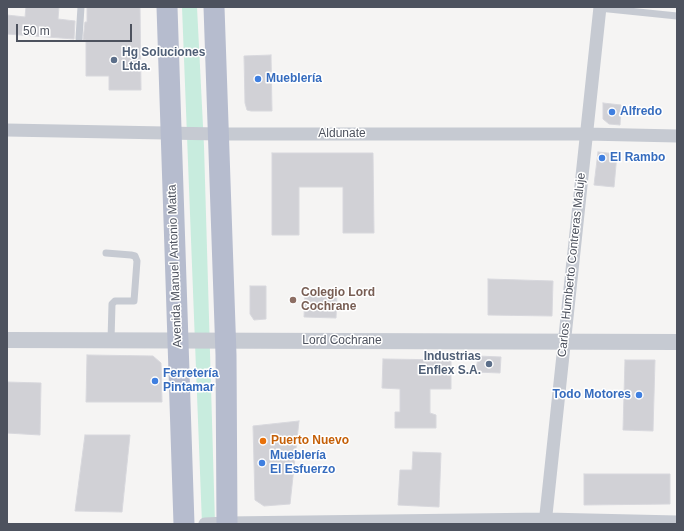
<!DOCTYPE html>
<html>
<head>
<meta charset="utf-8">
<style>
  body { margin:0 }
  #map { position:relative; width:684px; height:531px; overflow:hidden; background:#f5f4f3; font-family:Arial,sans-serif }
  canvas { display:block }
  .frame { position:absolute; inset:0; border:8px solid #4d525e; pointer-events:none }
  .scale { position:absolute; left:16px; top:24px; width:116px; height:18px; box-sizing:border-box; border:2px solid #4d525e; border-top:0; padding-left:5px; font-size:12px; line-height:14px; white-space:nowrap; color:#4d525e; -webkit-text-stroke:3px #fff; paint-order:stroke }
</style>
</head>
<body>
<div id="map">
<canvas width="684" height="531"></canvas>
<div class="frame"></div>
<div class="scale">50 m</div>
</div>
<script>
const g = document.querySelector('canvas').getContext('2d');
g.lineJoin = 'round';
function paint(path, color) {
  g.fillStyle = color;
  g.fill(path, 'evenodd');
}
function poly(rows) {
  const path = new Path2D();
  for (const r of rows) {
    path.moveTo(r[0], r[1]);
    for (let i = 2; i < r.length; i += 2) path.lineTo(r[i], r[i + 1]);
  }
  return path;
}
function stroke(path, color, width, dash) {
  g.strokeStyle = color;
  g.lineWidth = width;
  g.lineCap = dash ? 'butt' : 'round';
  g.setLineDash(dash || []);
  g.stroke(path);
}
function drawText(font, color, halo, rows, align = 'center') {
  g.font = font + ' Arial,sans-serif';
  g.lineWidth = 3;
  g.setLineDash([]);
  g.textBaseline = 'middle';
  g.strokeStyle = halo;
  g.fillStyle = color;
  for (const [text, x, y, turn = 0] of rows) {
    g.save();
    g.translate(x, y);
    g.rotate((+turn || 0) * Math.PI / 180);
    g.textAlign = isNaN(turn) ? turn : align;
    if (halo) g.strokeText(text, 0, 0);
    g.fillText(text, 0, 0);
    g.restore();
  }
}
paint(poly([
  [182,7,197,7,204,146,215,524,202,524]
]), '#c8ecde');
const building = poly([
  [26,7,59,7,58,19,75,21,74,39,7,34,7,15,25,17,26,7],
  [87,7,140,7,141,90,109,90,109,76,86,76,86,40,83,40,85,22,87,22,87,7],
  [271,55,272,111,251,111,247,110,245,103,244,56,271,55],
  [603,103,621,105,620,125,609,124,603,119,603,103],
  [598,152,617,154,614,187,594,185,598,152],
  [272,153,373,153,374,233,343,233,343,187,299,187,299,235,272,235,272,153],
  [488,279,553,281,552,316,488,315,488,279],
  [250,286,266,286,266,319,254,320,250,314,250,286],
  [305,293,337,294,336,318,304,317,305,293],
  [87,355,153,356,161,363,162,402,86,402,87,355],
  [478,356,501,357,500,373,476,372,478,356],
  [383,359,451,360,451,389,430,389,430,413,436,415,436,428,395,428,395,412,400,412,400,389,382,388,383,359],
  [625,360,655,360,653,431,623,430,625,360],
  [7,382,41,383,40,435,7,433,7,382],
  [299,421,290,504,264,506,255,500,253,426,299,421],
  [85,435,130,435,122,512,75,511,85,435],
  [413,452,441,453,439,507,398,505,400,470,412,470,413,452],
  [584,474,670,474,670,504,584,505,584,474]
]);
paint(building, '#d1d1d6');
stroke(building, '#d8d8dd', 1);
stroke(poly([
  [599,8,677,16],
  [79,38,81,7],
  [106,253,131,255,135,256,137,261,134,301,115,301,112,304,111,340]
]), '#c6cad2', 7);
stroke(poly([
  [7,130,218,134,586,134,677,136],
  [205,524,227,523,546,519,677,522],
  [545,524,600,7]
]), '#c6cad2', 13);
stroke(poly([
  [7,340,677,342]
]), '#c6cad2', 16);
stroke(poly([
  [167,7,184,524],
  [214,7,226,355,227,524]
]), '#b6bcce', 21);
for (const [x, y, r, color] of [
  [114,60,4,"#5c6f8a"],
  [258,79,4,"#3f7fe0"],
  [612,112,4,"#3f7fe0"],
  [602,158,4,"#3f7fe0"],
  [293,300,4,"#8d6e63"],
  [489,364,4,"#5c6f8a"],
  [155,381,4,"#3f7fe0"],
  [639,395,4,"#3f7fe0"],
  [263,441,4,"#e8710a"],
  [262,463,4,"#3f7fe0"]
]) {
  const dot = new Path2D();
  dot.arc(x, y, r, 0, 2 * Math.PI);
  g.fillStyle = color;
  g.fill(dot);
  stroke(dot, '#fff', 1.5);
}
drawText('bold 12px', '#4e5e75', '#fff', [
  ["Hg Soluciones",122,53],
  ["Ltda.",122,67],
  ["Industrias",481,357,"right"],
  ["Enflex S.A.",481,371,"right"]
], 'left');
drawText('bold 12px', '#366cbe', '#fff', [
  ["Mueblería",266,79],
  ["Alfredo",620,112],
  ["El Rambo",610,158],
  ["Ferretería",163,374],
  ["Pintamar",163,388],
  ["Todo Motores",631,395,"right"],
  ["Mueblería",270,456],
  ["El Esfuerzo",270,470]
], 'left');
drawText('12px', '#4d525e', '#fff', [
  ["Aldunate",342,134],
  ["Carlos Humberto Contreras Maluje",572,265,-84],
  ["Avenida Manuel Antonio Matta",175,266,-92],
  ["Lord Cochrane",342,341]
]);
drawText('bold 12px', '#785e54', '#fff', [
  ["Colegio Lord",301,293],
  ["Cochrane",301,307]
], 'left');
drawText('bold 12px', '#c56008', '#fff', [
  ["Puerto Nuevo",271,441]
], 'left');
</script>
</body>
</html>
